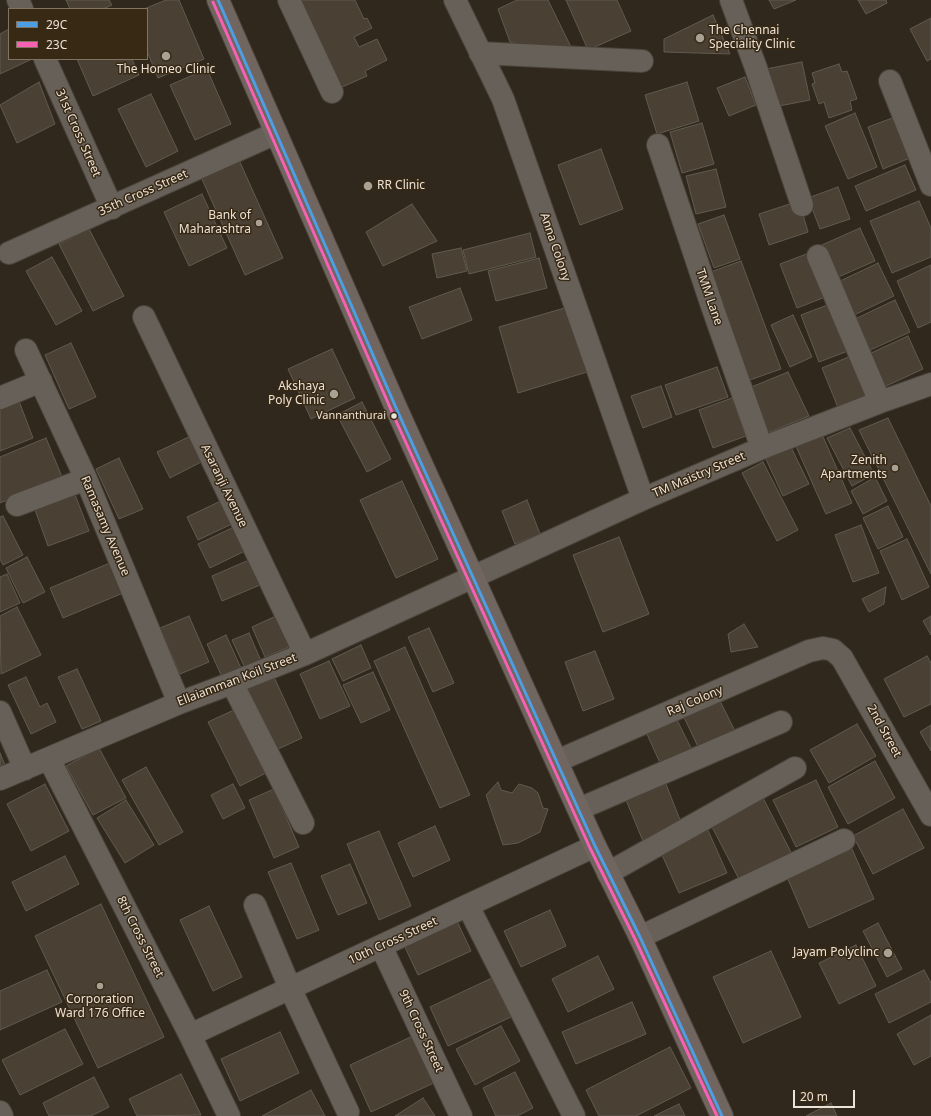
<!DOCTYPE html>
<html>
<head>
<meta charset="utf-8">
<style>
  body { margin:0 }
  #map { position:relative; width:931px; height:1116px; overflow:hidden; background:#30281d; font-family:"Noto Sans",sans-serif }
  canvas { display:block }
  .legend { position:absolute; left:8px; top:8px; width:140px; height:52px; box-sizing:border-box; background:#382915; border:1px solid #807362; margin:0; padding:5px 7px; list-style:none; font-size:12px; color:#ece2d6 }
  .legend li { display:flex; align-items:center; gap:8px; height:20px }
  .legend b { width:20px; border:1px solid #807362 }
  .scale { position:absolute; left:793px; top:1090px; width:62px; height:18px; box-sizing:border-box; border:2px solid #ece2d6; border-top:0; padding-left:5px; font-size:12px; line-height:14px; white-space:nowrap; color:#ece2d6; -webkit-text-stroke:3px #382915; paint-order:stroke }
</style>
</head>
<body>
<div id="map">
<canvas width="931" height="1116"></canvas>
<ul class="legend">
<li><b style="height:5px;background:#4d9ee5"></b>29C</li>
<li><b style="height:5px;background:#f860b3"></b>23C</li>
</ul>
<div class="scale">20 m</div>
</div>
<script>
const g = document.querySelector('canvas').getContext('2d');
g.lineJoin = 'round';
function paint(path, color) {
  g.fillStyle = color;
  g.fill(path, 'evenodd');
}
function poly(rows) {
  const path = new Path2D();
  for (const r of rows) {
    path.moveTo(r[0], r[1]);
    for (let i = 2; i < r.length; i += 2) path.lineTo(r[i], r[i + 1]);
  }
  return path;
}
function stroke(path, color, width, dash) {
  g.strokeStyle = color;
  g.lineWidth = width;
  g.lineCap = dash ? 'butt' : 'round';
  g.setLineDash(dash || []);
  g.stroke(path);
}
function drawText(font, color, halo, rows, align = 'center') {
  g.font = font + ' "Noto Sans",sans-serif';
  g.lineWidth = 3;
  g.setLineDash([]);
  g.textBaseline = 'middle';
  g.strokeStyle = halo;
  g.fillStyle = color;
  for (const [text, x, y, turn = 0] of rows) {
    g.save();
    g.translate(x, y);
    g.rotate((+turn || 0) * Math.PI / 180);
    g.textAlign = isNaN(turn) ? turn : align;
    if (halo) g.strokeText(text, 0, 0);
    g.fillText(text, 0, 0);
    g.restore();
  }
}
const building = poly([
  [66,0,109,0,112,5,103,9,70,9,66,0],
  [166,0,179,0,204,59,158,78,147,51,147,9,144,9,166,0],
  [299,0,355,0,364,19,367,18,372,28,354,37,359,47,377,39,387,60,365,71,367,76,340,88,299,0],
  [517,0,548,0,571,47,531,48,510,42,498,9,517,0],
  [566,0,617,0,631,31,588,50,566,0],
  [769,0,796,0,774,9,769,0],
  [858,0,886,0,887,3,866,14,858,0],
  [713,15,730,54,664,52,664,39,713,15],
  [931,18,931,59,927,61,910,29,931,18],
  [9,29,9,59,32,59,0,74,0,34,9,29],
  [77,59,132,59,139,75,93,96,77,59],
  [802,62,810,100,774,107,766,69,802,62],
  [839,64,842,72,847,71,857,99,850,101,852,110,829,118,824,102,819,104,812,84,815,83,812,73,839,64],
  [207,69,231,124,195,140,170,85,207,69],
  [745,77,756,105,729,116,717,88,745,77],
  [39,82,55,124,17,143,0,105,39,82],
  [687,82,699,121,657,134,645,95,687,82],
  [151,94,178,151,146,167,118,109,151,94],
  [855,113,877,167,848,179,825,126,855,113],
  [895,117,910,158,883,169,868,127,895,117],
  [702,123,714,164,682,173,670,132,702,123],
  [601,149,623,209,580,225,558,165,601,149],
  [239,160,283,258,245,275,201,177,239,160],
  [905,165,916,190,866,211,855,186,905,165],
  [716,169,726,207,696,214,686,176,716,169],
  [838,187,850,219,820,229,808,198,838,187],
  [202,194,227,248,189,266,164,212,202,194],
  [799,201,808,232,769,245,759,214,799,201],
  [919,201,931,228,931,257,892,273,870,221,919,201],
  [412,204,437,241,383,266,366,232,412,204],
  [724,215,740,259,714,268,698,224,724,215],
  [860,228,875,261,836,278,822,245,860,228],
  [89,229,124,296,93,311,59,244,89,229],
  [530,233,536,257,469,274,463,250,530,233],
  [461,248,467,271,437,278,432,254,461,248],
  [812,252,828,296,797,308,780,264,812,252],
  [52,257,82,311,56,325,26,271,52,257],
  [539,258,547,288,496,301,488,271,539,258],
  [741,261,781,369,747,381,708,273,741,261],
  [878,263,894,296,852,316,836,283,878,263],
  [931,265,931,322,918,328,897,281,931,265],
  [460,288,472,320,422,339,409,307,460,288],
  [895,300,910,332,868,351,853,320,895,300],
  [830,304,848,351,819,362,801,315,830,304],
  [568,307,587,372,518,393,499,327,568,307],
  [793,315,812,357,790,367,771,325,793,315],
  [908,336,923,369,884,387,869,354,908,336],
  [71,343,96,397,69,409,45,355,71,343],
  [332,349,355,398,311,419,288,369,332,349],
  [851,356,868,399,839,410,822,368,851,356],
  [717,367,728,397,676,415,665,385,717,367],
  [788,372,809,416,765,434,749,388,788,372],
  [661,386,672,417,643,428,631,396,661,386],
  [732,398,746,436,713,448,699,410,732,398],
  [19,401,33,438,0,451,0,408,19,401],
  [362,402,391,459,367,472,337,415,362,402],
  [888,418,931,506,931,574,859,430,888,418],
  [850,428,874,474,852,486,827,438,850,428],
  [821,432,852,503,826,514,795,444,821,432],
  [195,434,207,459,170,478,157,452,195,434],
  [46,438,62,477,0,503,0,457,46,438],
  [790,445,809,484,783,496,765,457,790,445],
  [119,458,143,509,119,519,96,469,119,458],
  [763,462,798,530,777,541,742,473,763,462],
  [875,477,887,501,863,514,851,491,875,477],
  [402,481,438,559,396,578,360,500,402,481],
  [74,492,89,531,48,546,34,507,74,492],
  [225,499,236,522,198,540,187,517,225,499],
  [527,500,540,534,515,544,502,511,527,500],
  [888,506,903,537,878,549,863,518,888,506],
  [3,516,23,555,3,565,0,559,0,517,3,516],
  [861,525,879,573,853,582,835,535,861,525],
  [234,527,245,551,210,568,198,544,234,527],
  [619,537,649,614,603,632,573,555,619,537],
  [907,539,929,587,902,600,880,551,907,539],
  [27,557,45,592,23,603,6,568,27,557],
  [249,560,260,585,222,601,212,576,249,560],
  [110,563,123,593,63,618,50,588,110,563],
  [7,574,20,603,0,612,0,577,7,574],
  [886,587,884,604,869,612,862,599,886,587],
  [17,607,41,655,1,674,0,616,17,607],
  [189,616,209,662,180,674,160,628,189,616],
  [276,616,289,647,265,657,252,627,276,616],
  [931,616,931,635,923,621,931,616],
  [744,624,758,647,731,652,728,634,744,624],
  [429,628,454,683,433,692,408,637,429,628],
  [249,633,261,661,245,668,232,640,249,633],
  [226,635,241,668,222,677,207,644,226,635],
  [361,645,371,668,343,681,332,659,361,645],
  [405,647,470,795,440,808,374,661,405,647],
  [595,651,614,699,583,711,565,662,595,651],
  [927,656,931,663,931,704,904,717,884,679,927,656],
  [329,661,350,706,320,719,300,674,329,661],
  [77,669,101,721,82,729,58,677,77,669],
  [373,672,390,710,361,723,343,685,373,672],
  [26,677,40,707,47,703,56,722,31,734,8,685,26,677],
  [274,677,302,738,276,750,248,689,274,677],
  [716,693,736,733,700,751,681,711,716,693],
  [234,710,266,773,240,786,208,722,234,710],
  [676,718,692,750,661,765,646,732,676,718],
  [857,724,876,756,829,783,810,750,857,724],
  [931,725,931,751,920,732,931,725],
  [99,748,126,798,93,815,66,766,99,748],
  [0,753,5,765,0,767,0,753],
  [875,761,895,798,848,824,828,787,875,761],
  [146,767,183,832,159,845,122,780,146,767],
  [816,780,838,827,796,847,773,800,816,780],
  [498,782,501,790,512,793,519,784,532,788,538,793,543,808,548,809,540,832,518,843,503,845,486,795,498,782],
  [45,784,69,831,31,851,7,804,45,784],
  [233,784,245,808,223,819,211,795,233,784],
  [666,784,682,825,643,841,626,800,666,784],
  [274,789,299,847,274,858,249,800,274,789],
  [762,796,794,858,742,885,710,823,762,796],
  [126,800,154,845,125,863,97,818,126,800],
  [903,809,924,848,873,874,853,836,903,809],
  [435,826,450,860,413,877,398,843,435,826],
  [707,828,727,873,679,893,659,848,707,828],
  [379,831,411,906,379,920,347,844,379,831],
  [852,849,874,899,809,928,787,877,852,849],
  [65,856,79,884,26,911,12,882,65,856],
  [291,863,319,930,297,939,268,872,291,863],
  [350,864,367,903,338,915,321,876,350,864],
  [101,904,164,1037,98,1068,35,936,101,904],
  [209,906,242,977,213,991,180,920,209,906],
  [550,910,566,946,521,967,504,931,550,910],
  [456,919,471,951,418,975,403,943,456,919],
  [878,923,902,969,887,977,863,931,878,923],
  [856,945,876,986,839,1004,819,963,856,945],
  [771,951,801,1017,743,1043,713,977,771,951],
  [598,956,614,989,568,1012,552,979,598,956],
  [47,970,62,1002,0,1030,0,991,47,970],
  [924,970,931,983,931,1002,889,1023,875,994,924,970],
  [492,978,511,1017,448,1046,430,1007,492,978],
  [632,1002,646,1034,576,1064,562,1032,632,1002],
  [931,1015,931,1056,914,1065,897,1034,931,1015],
  [501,1026,520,1061,475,1085,456,1049,501,1026],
  [65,1029,83,1064,20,1095,2,1060,65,1029],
  [280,1032,299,1073,240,1101,221,1059,280,1032],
  [415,1035,436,1082,371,1112,350,1065,415,1035],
  [670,1047,691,1088,636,1116,599,1116,586,1090,670,1047],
  [515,1072,533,1108,517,1116,496,1116,483,1088,515,1072],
  [181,1074,201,1115,137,1116,129,1099,181,1074],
  [94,1077,109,1107,91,1116,49,1116,43,1103,94,1077],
  [311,1090,325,1116,262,1116,311,1090],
  [423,1098,435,1116,395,1116,423,1098],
  [831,1103,837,1116,806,1116,831,1103],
  [679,1104,685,1116,654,1116,679,1104]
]);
paint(building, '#4a4134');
stroke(building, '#605a50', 1);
const minor = poly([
  [18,0,22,9],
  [289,0,332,92],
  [455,0,503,99,643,499],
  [731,0,756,68,802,205],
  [480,53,642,61],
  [45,59,112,208],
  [890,81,931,185],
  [658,145,712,306,762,448],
  [9,253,276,133],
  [818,256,880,402],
  [144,317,305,654],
  [26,350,86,479,179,703],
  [0,398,41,381],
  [17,505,86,479],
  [232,683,303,823],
  [0,712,25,769],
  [49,759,190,1035,229,1116],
  [557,761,809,651,823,648,833,650,842,658,931,815],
  [0,779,179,703,232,683,305,654,643,499,762,448,880,402,931,384],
  [579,809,781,722],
  [608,873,795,768],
  [255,905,290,988,348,1112],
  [468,906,574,1116],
  [640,937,844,840],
  [381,946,461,1116],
  [190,1035,595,846],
  [0,1112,2,1116]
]);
const major = poly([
  [218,0,397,410,595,846,640,937,722,1116]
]);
stroke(minor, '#4a433a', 24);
stroke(major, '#4a433a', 24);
stroke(minor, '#666058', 22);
stroke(major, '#71655f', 22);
stroke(poly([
  [218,0,397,410,595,846,640,937,722,1116]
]), '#4d9ee5', 3);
stroke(poly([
  [213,2,392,412,590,848,635,939,717,1116]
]), '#f860b3', 3);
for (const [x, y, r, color] of [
  [700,38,5,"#aaa195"],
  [166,56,5,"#aaa195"],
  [368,186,5,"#aaa195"],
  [259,223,4,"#aaa195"],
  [334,394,5,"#aaa195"],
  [394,416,3.5,"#ece2d6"],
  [895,468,4,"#aaa195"],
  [888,953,5,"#aaa195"],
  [100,986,4,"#aaa195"]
]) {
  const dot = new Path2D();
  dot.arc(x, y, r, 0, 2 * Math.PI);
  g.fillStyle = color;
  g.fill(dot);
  stroke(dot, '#382915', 1.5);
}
drawText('11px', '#ece2d6', '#382915', [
  ["Vannanthurai",386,416]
], 'right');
drawText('12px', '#ece2d6', '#382915', [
  ["The Chennai",709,31,"left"],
  ["Speciality Clinic",709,45,"left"],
  ["The Homeo Clinic",166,70,"center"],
  ["RR Clinic",377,186,"left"],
  ["Bank of",251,216],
  ["Maharashtra",251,230],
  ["Akshaya",325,387],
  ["Poly Clinic",325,401],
  ["Zenith",887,461],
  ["Apartments",887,475],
  ["Jayam Polyclinc",879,953],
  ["Corporation",100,1000,"center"],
  ["Ward 176 Office",100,1014,"center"]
], 'right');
drawText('12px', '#ece2d6', '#382915', [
  ["31st Cross Street",78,133,66],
  ["35th Cross Street",143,193,-24],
  ["Anna Colony",555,247,71],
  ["TMM Lane",709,297,71],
  ["TM Maistry Street",699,475,-23],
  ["Asaranji Avenue",224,486,64],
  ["Ramasamy Avenue",105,526,67],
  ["Ellaiamman Koil Street",237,680,-21],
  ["Raj Colony",695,701,-23],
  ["2nd Street",884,731,61],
  ["8th Cross Street",140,937,63],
  ["10th Cross Street",393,941,-25],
  ["9th Cross Street",421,1031,65]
]);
</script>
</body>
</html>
